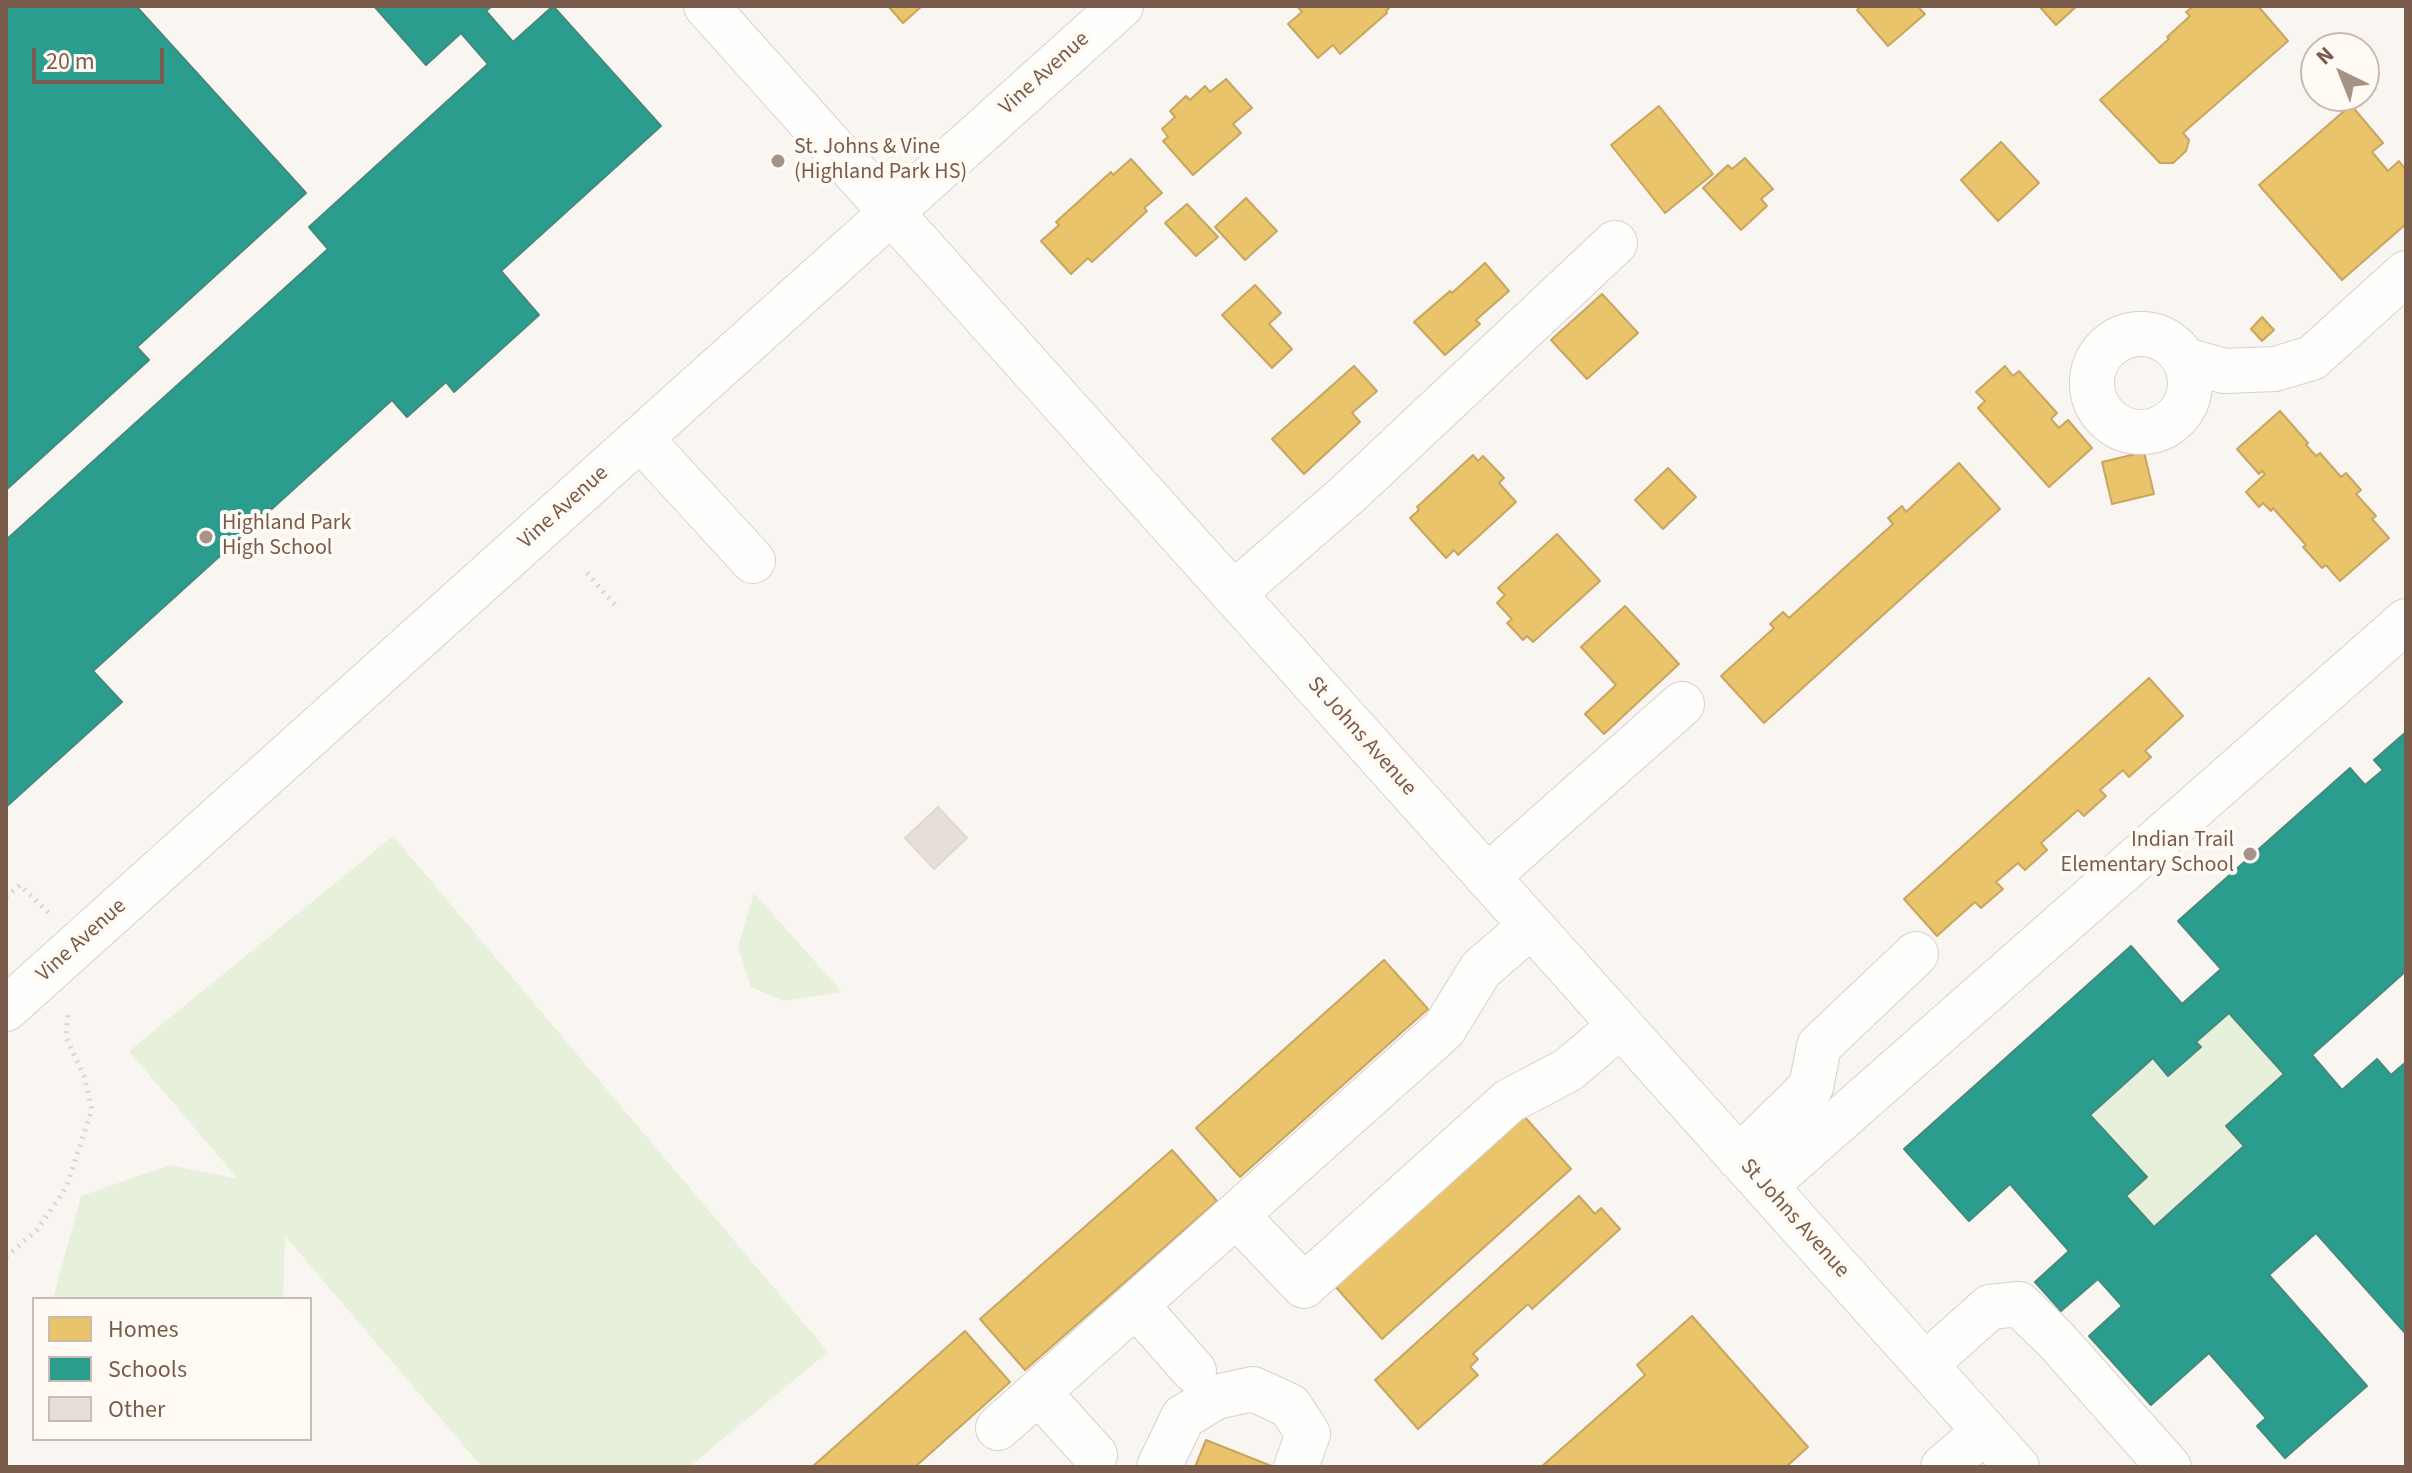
<!DOCTYPE html>
<html>
<head>
<meta charset="utf-8">
<style>
  body { margin:0 }
  #map { position:relative; width:2412px; height:1473px; overflow:hidden; background:#f9f5f0; font-family:"Source Sans 3",sans-serif }
  canvas { display:block }
  .frame { position:absolute; inset:0; border:8px solid #7a5c4d; pointer-events:none }
  .legend { position:absolute; left:32px; top:1297px; width:280px; height:144px; box-sizing:border-box; background:#fffaf3; border:2px solid #cabbb1; margin:0; padding:10px 14px; list-style:none; font-size:24px; color:#7a5c4d }
  .legend li { display:flex; align-items:center; gap:16px; height:40px }
  .legend b { width:40px; border:2px solid #cabbb1 }
  .north { position:absolute; left:2300px; top:32px; width:80px; height:80px; box-sizing:border-box; background:#fffaf3; border:2px solid #cabbb1; border-radius:50%; rotate:317deg; font-size:22px; font-weight:700; line-height:32px; text-align:center; color:#7a5c4d }
  .north::after { content:''; display:block; margin:auto; width:28px; height:36px; background:#a69286; clip-path:polygon(50% 0,100% 100%,50% 72%,0 100%) }
  .scale { position:absolute; left:32px; top:48px; width:132px; height:36px; box-sizing:border-box; border:4px solid #7a5c4d; border-top:0; padding-left:10px; font-size:24px; line-height:28px; white-space:nowrap; color:#7a5c4d; -webkit-text-stroke:6px #fffaf3; paint-order:stroke }
</style>
</head>
<body>
<div id="map">
<canvas width="2412" height="1473"></canvas>
<div class="frame"></div>
<ul class="legend">
<li><b style="height:22px;background:#e9c46a"></b>Homes</li>
<li><b style="height:22px;background:#2a9d8f"></b>Schools</li>
<li><b style="height:22px;background:#e6ded7"></b>Other</li>
</ul>
<div class="north">N</div>
<div class="scale">20 m</div>
</div>
<script>
const g = document.querySelector('canvas').getContext('2d');
g.lineJoin = 'round';
function paint(path, color) {
  g.fillStyle = color;
  g.fill(path, 'evenodd');
}
function poly(rows) {
  const path = new Path2D();
  for (const r of rows) {
    if (r.length === 3) {
      path.moveTo(r[0] + r[2], r[1]);
      path.arc(r[0], r[1], r[2], 0, 2 * Math.PI);
      continue;
    }
    path.moveTo(r[0], r[1]);
    for (let i = 2; i < r.length; i += 2) path.lineTo(r[i], r[i + 1]);
  }
  return path;
}
function stroke(path, color, width, dash) {
  g.strokeStyle = color;
  g.lineWidth = width;
  g.lineCap = dash ? 'butt' : 'round';
  g.setLineDash(dash || []);
  g.stroke(path);
}
function drawText(font, color, halo, rows, align = 'center') {
  g.font = font + ' "Source Sans 3",sans-serif';
  g.lineWidth = 8;
  g.setLineDash([]);
  g.textBaseline = 'middle';
  g.strokeStyle = halo;
  g.fillStyle = color;
  for (const [text, x, y, turn = 0] of rows) {
    g.save();
    g.translate(x, y);
    g.rotate((+turn || 0) * Math.PI / 180);
    g.textAlign = isNaN(turn) ? turn : align;
    if (halo) g.strokeText(text, 0, 0);
    g.fillText(text, 0, 0);
    g.restore();
  }
}
paint(poly([
  [393,836,828,1352,689,1467,482,1467,285,1236,283,1299,53,1299,81,1196,170,1165,238,1179,129,1051],
  [754,893,842,992,784,1001,751,987,738,947],
  [2229,1013,2284,1074,2227,1127,2244,1146,2154,1227,2126,1196,2146,1177,2090,1115,2153,1058,2168,1075,2200,1048,2196,1042]
]), '#e7f0db');
const homes = poly([
  [888,6,922,6,903,23,888,6],
  [1297,6,1391,6,1386,11,1387,13,1340,54,1333,45,1318,58,1288,24,1302,12,1297,6],
  [1861,6,1917,6,1925,14,1888,46,1857,10,1861,6],
  [2039,6,2077,6,2056,25,2039,6],
  [2194,6,2258,6,2288,41,2183,133,2189,140,2186,151,2173,163,2160,163,2100,100,2169,39,2167,37,2190,16,2186,12,2194,6],
  [1226,79,1252,108,1233,124,1241,133,1193,175,1163,141,1168,137,1162,129,1175,117,1170,111,1186,96,1190,100,1205,86,1210,92,1226,79],
  [2351,105,2383,143,2372,152,2388,171,2399,161,2406,170,2406,224,2342,280,2259,185,2351,105],
  [1659,106,1713,174,1665,213,1611,145,1659,106],
  [2001,142,2039,183,1998,221,1961,180,2001,142],
  [1745,158,1773,189,1761,199,1767,206,1741,230,1703,188,1728,165,1732,169,1745,158],
  [1131,159,1162,193,1144,208,1147,211,1092,262,1088,258,1071,274,1041,241,1059,225,1056,222,1111,172,1113,175,1131,159],
  [1246,198,1277,231,1245,260,1215,227,1246,198],
  [1187,204,1218,237,1196,256,1165,223,1187,204],
  [1485,263,1509,291,1476,320,1480,324,1445,355,1414,322,1450,291,1452,293,1485,263],
  [1255,285,1281,313,1269,324,1292,349,1272,368,1222,315,1255,285],
  [1602,294,1638,333,1587,379,1551,340,1602,294],
  [2262,317,2274,330,2262,341,2251,329,2262,317],
  [1354,366,1377,391,1352,413,1360,422,1304,474,1272,439,1354,366],
  [2005,366,2013,376,2019,371,2057,413,2051,419,2059,428,2068,420,2092,448,2049,487,1978,408,1985,401,1976,392,2005,366],
  [2280,411,2308,443,2306,445,2316,456,2320,453,2341,477,2346,473,2361,490,2356,494,2376,516,2372,519,2389,538,2340,581,2326,565,2322,568,2303,547,2306,545,2273,508,2271,511,2263,503,2259,507,2246,492,2265,474,2262,471,2259,474,2237,449,2280,411],
  [2144,452,2154,494,2112,504,2102,462,2144,452],
  [1473,455,1478,461,1483,456,1504,478,1499,483,1516,502,1458,555,1454,550,1446,558,1410,518,1419,510,1417,507,1473,455],
  [1959,463,2000,509,1764,723,1721,676,1774,628,1770,624,1783,612,1789,618,1893,524,1888,518,1902,506,1906,512,1959,463],
  [1668,468,1696,497,1663,529,1635,500,1668,468],
  [1557,534,1600,581,1533,642,1527,636,1523,640,1507,623,1512,619,1497,603,1505,595,1498,588,1557,534],
  [1625,606,1679,664,1604,734,1585,714,1616,685,1581,647,1625,606],
  [2149,678,2183,716,2145,751,2151,757,2129,777,2123,770,2100,790,2106,796,2084,816,2078,810,2041,843,2047,850,2025,870,2018,863,1996,882,2003,889,1981,908,1975,902,1937,936,1904,899,2149,678],
  [1384,960,1428,1009,1240,1177,1196,1128,1384,960],
  [1524,1116,1571,1169,1382,1339,1334,1285,1524,1116],
  [1172,1150,1217,1201,1025,1370,980,1319,1172,1150],
  [1579,1196,1595,1214,1601,1208,1620,1229,1532,1309,1528,1304,1473,1354,1478,1359,1470,1367,1478,1375,1418,1429,1375,1380,1579,1196],
  [1692,1316,1808,1447,1786,1467,1541,1467,1645,1375,1637,1365,1692,1316],
  [965,1331,1010,1382,915,1467,812,1467,965,1331],
  [1206,1440,1274,1467,1195,1467,1206,1440]
]);
paint(homes, '#e9c46a');
stroke(homes, '#c8a561', 2);
const schools = poly([
  [6,6,136,6,306,193,137,347,149,360,6,490,6,6],
  [374,6,492,6,486,11,513,42,553,6,661,126,501,271,539,315,454,392,446,382,407,417,392,400,93,671,122,702,6,807,6,540,328,249,309,227,488,64,461,33,426,65,374,6],
  [2406,732,2406,971,2312,1055,2342,1090,2377,1059,2391,1075,2406,1062,2406,1334,2316,1233,2269,1275,2367,1386,2285,1458,2257,1426,2266,1418,2209,1353,2151,1405,2089,1336,2122,1306,2098,1279,2061,1311,2035,1282,2069,1251,2010,1184,1969,1221,1904,1149,2131,946,2182,1004,2221,969,2178,921,2350,768,2365,785,2383,770,2374,760,2406,732],
  [2229,1013,2284,1074,2226,1126,2244,1146,2154,1227,2126,1196,2147,1177,2090,1115,2153,1058,2168,1076,2201,1047,2196,1042,2229,1013]
]);
paint(schools, '#2a9d8f');
stroke(schools, '#428a7b', 2);
const building = poly([
  [938,807,967,838,934,869,905,838,938,807]
]);
paint(building, '#e6ded7');
stroke(building, '#e2d8d2', 2);
const minor = poly([
  [706,6,2017,1467],
  [2141,383,49],
  [2185,360,2224,371,2275,369,2312,358,2406,273],
  [641,439,753,561],
  [1233,594,1348,494,1615,243],
  [1487,877,1682,704],
  [6,1009,1121,6],
  [1739,1158,1811,1087,1819,1046,1916,954],
  [1765,1186,2406,621],
  [1236,1215,1304,1286,1509,1101,1568,1070,1620,1026],
  [1136,1305,1194,1371],
  [1925,1365,1990,1307,2019,1304,2057,1341,2169,1467],
  [1039,1393,1095,1455],
  [998,1428,1444,1029,1481,969,1531,926],
  [1159,1467,1183,1417,1216,1397,1253,1389,1290,1406,1308,1434,1296,1467],
  [1943,1467,1985,1431]
]);
stroke(minor, '#d7d1cb', 46);
stroke(poly([
  [587,573,615,605],
  [6,897,20,885,50,914],
  [6,1257,37,1230,66,1188,92,1109,84,1076,66,1037,68,1015]
]), '#dcd5d0', 5, [2, 6]);
stroke(minor, '#fefefd', 44);
for (const [x, y, r, color] of [
  [778,161,8,"#a69286"],
  [206,537,8,"#a69286"],
  [2250,854,8,"#a69286"]
]) {
  const dot = new Path2D();
  dot.arc(x, y, r, 0, 2 * Math.PI);
  g.fillStyle = color;
  g.fill(dot);
  stroke(dot, '#fffaf3', 3);
}
drawText('22px', '#7a5c4d', '#fffaf3', [
  ["Vine Avenue",1045,74,-42],
  ["Vine Avenue",564,508,-42],
  ["St Johns Avenue",1361,737,48],
  ["Vine Avenue",82,941,-42],
  ["St Johns Avenue",1794,1219,48]
]);
drawText('22px', '#7a5c4d', '#fffaf3', [
  ["St. Johns & Vine",794,148],
  ["(Highland Park HS)",794,173],
  ["Highland Park",222,524],
  ["High School",222,549],
  ["Indian Trail",2234,841,"right"],
  ["Elementary School",2234,866,"right"]
], 'left');
</script>
</body>
</html>
